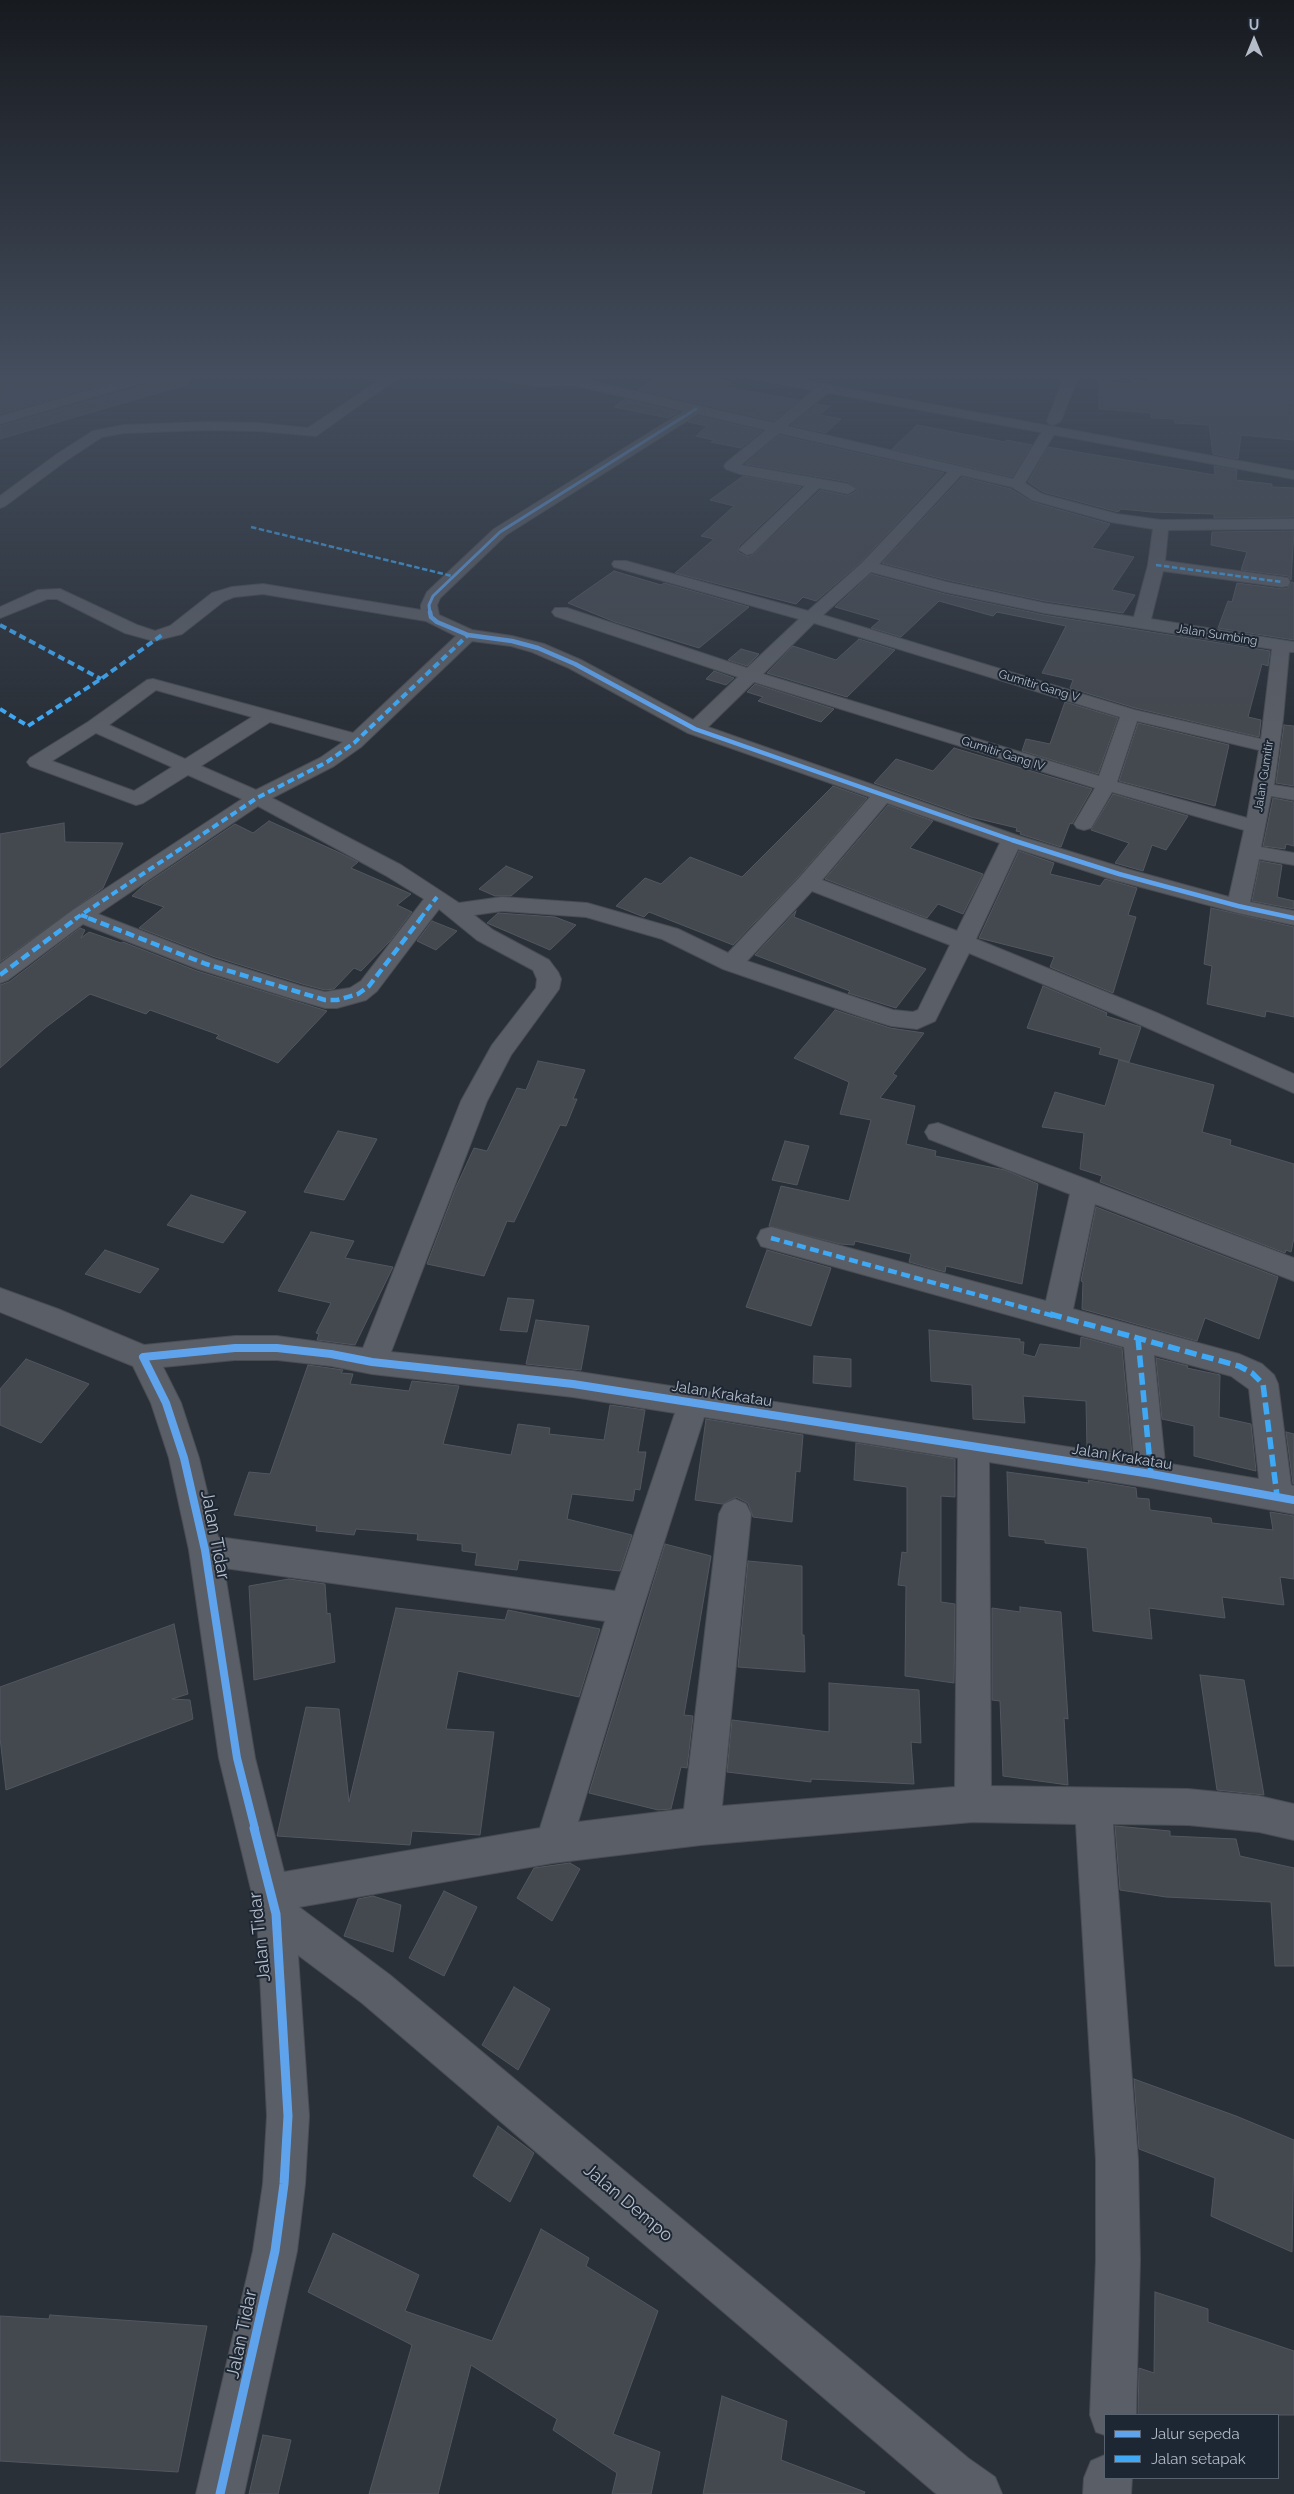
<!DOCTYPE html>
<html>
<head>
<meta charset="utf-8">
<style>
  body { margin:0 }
  #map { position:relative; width:1294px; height:2494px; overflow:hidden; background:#2a3038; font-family:Raleway,sans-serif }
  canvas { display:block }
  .legend { position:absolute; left:1104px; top:2414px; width:175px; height:65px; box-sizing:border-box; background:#1d2633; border:1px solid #59626f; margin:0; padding:6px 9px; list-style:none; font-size:15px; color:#b4bcc9 }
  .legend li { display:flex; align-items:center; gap:10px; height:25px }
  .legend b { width:25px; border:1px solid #59626f }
  .north { position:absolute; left:1229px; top:15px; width:50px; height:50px; -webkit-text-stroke:4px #1d2633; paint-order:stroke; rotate:0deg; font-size:14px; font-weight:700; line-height:20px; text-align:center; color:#b4bcc9 }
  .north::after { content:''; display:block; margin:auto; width:18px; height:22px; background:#b4bcc9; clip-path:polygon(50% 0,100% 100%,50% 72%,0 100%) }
</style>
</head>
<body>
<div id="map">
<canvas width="1294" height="2494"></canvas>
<ul class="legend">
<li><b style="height:6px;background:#60a3ed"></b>Jalur sepeda</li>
<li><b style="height:6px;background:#3fa9f5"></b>Jalan setapak</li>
</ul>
<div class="north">U</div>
</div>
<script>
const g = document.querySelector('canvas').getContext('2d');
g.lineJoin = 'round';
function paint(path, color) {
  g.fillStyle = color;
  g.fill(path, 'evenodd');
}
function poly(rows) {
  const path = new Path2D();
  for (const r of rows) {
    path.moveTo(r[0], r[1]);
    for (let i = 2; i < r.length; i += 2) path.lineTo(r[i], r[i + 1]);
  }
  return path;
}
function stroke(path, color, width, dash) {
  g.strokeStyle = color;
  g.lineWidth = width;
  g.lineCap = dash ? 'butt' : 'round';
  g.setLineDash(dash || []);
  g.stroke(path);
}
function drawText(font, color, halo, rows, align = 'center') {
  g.font = font + ' Raleway,sans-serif';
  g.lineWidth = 4;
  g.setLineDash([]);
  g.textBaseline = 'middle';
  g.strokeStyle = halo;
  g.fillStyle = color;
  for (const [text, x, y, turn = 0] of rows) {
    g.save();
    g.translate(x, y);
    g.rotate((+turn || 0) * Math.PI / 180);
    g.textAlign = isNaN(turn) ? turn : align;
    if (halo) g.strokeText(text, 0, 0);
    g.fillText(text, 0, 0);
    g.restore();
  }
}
const building = poly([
  [0,377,129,377,0,414,0,377],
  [156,377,188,377,189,384,0,439,0,426,153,382,156,377],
  [656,377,701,377,731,382,726,387,799,400,774,421,638,390,656,377],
  [1149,377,1294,377,1294,440,1241,435,1238,459,1213,454,1209,425,1175,423,1175,419,1151,418,1151,413,1099,409,1099,381,1132,384,1131,380,1149,382,1149,377],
  [625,399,679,412,668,418,614,407,625,399],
  [817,404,830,406,820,415,841,419,826,433,791,425,817,404],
  [698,416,762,431,741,448,711,442,714,440,696,436,707,426,688,422,698,416],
  [917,425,1005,442,1006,440,1032,445,1012,477,892,449,917,425],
  [779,435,944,473,861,562,816,601,803,597,796,604,675,573,714,539,701,536,734,506,710,500,743,476,801,487,739,546,738,552,748,557,754,554,820,490,848,496,858,490,848,482,745,464,779,435],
  [1048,447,1215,475,1214,466,1237,470,1236,480,1272,484,1272,487,1294,488,1294,517,1214,518,1214,514,1152,512,1121,509,1118,512,1043,492,1028,482,1048,447],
  [962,477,1011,489,1032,502,1110,524,1092,548,1134,557,1112,590,1135,595,1123,613,1044,601,947,580,882,563,962,477],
  [1294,531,1291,580,1288,576,1241,570,1247,552,1211,545,1212,532,1294,531],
  [614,571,661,585,664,583,749,607,699,648,615,622,568,603,614,571],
  [871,574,945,594,1044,615,1270,651,1268,666,1262,664,1248,717,1261,720,1259,737,1135,708,1070,688,1073,680,1042,673,1066,626,997,612,993,616,939,601,901,637,871,628,880,620,835,607,871,574],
  [1292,582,1294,583,1294,640,1218,628,1228,601,1232,602,1237,583,1282,589,1288,588,1292,582],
  [859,639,895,650,847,697,767,673,793,646,836,660,859,639],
  [741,649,759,654,747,666,728,660,741,649],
  [714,671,734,678,726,685,706,679,714,671],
  [755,684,834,709,821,722,758,701,763,697,747,692,755,684],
  [1065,702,1118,718,1098,774,1022,751,1026,739,1050,744,1065,702],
  [1138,723,1229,745,1215,806,1119,781,1138,723],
  [1284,725,1294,726,1294,786,1276,783,1284,725],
  [954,748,1092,789,1072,824,1070,823,1061,847,1020,834,1021,832,1016,831,1017,828,971,817,874,783,896,759,933,771,954,748],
  [833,786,867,798,799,876,733,945,649,912,644,917,616,906,645,878,661,884,690,857,742,877,833,786],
  [1113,794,1188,816,1166,850,1152,845,1143,871,1115,863,1129,843,1091,830,1113,794],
  [1273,798,1294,802,1294,846,1286,844,1285,849,1263,846,1273,798],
  [888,805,933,821,910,848,983,874,963,914,938,904,927,918,825,879,888,805],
  [269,821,340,853,358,862,351,868,411,894,397,905,412,912,390,941,361,971,354,968,334,989,325,990,302,984,215,957,139,928,164,907,132,896,144,885,235,824,253,833,269,821],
  [64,823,65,842,123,843,103,888,0,962,0,834,64,823],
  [1019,851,1054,863,1050,874,1100,886,1105,879,1137,888,1128,915,1136,917,1113,993,1050,967,1054,957,979,938,1019,851],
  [1260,861,1282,865,1277,897,1294,901,1294,909,1252,901,1260,861],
  [506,866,533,877,511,896,495,896,479,889,506,866],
  [1211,908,1294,927,1294,1017,1266,1011,1265,1017,1207,1004,1212,966,1204,964,1211,908],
  [796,911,794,917,926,969,896,1008,848,993,850,991,755,955,796,911],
  [498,913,555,917,576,925,550,950,487,923,498,913],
  [432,921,457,931,436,950,417,941,432,921],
  [80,928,85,930,81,938,89,932,121,943,123,942,197,971,327,1011,278,1063,216,1038,219,1035,150,1010,146,1014,90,994,45,1028,0,1068,0,985,9,982,80,928],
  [1043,986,1107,1013,1106,1016,1141,1027,1129,1062,1099,1054,1101,1048,1027,1028,1043,986],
  [835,1010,890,1028,924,1033,893,1074,897,1076,880,1098,915,1106,906,1144,936,1151,935,1156,1005,1170,1038,1184,1022,1284,946,1266,945,1272,909,1262,911,1254,855,1241,854,1245,840,1244,769,1226,781,1186,849,1201,871,1120,840,1114,849,1082,794,1058,835,1010],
  [1119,1060,1214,1085,1202,1132,1231,1140,1230,1145,1294,1164,1294,1238,1291,1252,1286,1250,1285,1253,1100,1182,1102,1176,1080,1169,1084,1133,1042,1127,1055,1092,1105,1106,1119,1060],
  [538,1061,585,1070,573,1099,577,1099,566,1126,560,1125,514,1222,507,1221,484,1276,427,1264,456,1187,474,1148,487,1151,517,1088,526,1090,538,1061],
  [338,1131,377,1139,344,1200,304,1192,338,1131],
  [785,1141,809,1146,797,1185,772,1180,785,1141],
  [191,1195,246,1212,223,1243,167,1225,191,1195],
  [1096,1207,1278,1277,1259,1339,1205,1318,1197,1341,1082,1309,1083,1282,1081,1281,1096,1207],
  [311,1232,354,1241,345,1258,393,1267,355,1345,317,1340,319,1334,316,1333,331,1303,278,1291,311,1232],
  [105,1250,159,1269,140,1293,85,1274,105,1250],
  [767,1250,831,1268,811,1326,746,1307,767,1250],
  [508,1298,534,1300,527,1332,500,1330,508,1298],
  [536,1320,589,1326,581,1370,526,1364,536,1320],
  [929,1330,1020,1339,1020,1342,1024,1342,1023,1354,1035,1357,1040,1344,1080,1348,1081,1337,1122,1348,1132,1455,1087,1448,1086,1401,1023,1396,1025,1423,973,1419,972,1385,931,1381,929,1330],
  [814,1356,851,1359,851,1387,813,1383,814,1356],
  [1156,1358,1188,1366,1187,1368,1220,1375,1219,1417,1251,1424,1256,1471,1194,1456,1194,1426,1162,1419,1156,1358],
  [26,1359,89,1384,41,1443,0,1425,0,1389,26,1359],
  [308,1365,343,1370,341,1373,353,1374,350,1384,409,1391,412,1381,459,1386,443,1444,511,1455,518,1424,550,1428,549,1434,604,1440,610,1405,645,1410,638,1452,646,1452,640,1490,635,1489,633,1501,572,1494,567,1519,632,1535,620,1571,519,1560,517,1570,475,1565,477,1553,462,1551,462,1544,417,1540,418,1534,356,1529,354,1535,316,1531,317,1526,234,1515,249,1472,270,1474,308,1365],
  [706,1419,803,1435,800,1472,796,1471,792,1522,753,1517,748,1503,736,1497,722,1504,695,1500,706,1419],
  [1286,1432,1294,1434,1294,1484,1293,1484,1286,1432],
  [856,1443,955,1459,955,1497,941,1496,941,1602,955,1604,954,1683,905,1676,906,1586,898,1585,902,1552,907,1553,907,1487,854,1480,856,1443],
  [1007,1472,1089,1483,1088,1480,1136,1488,1137,1498,1149,1499,1150,1510,1211,1518,1212,1523,1273,1530,1270,1512,1294,1516,1294,1579,1280,1577,1284,1605,1222,1597,1225,1618,1149,1608,1152,1639,1093,1631,1087,1548,1045,1543,1045,1540,1009,1536,1007,1472],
  [665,1544,711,1556,684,1715,693,1716,687,1768,681,1767,671,1809,658,1810,589,1793,665,1544],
  [748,1561,802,1566,802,1635,804,1635,805,1672,738,1667,748,1561],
  [289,1579,325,1584,327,1614,330,1613,335,1662,254,1680,249,1586,289,1579],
  [1020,1607,1061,1612,1068,1719,1064,1718,1068,1785,1003,1776,1000,1701,992,1700,992,1608,1020,1612,1020,1607],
  [396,1608,505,1620,508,1610,600,1629,579,1697,458,1671,446,1729,494,1732,480,1835,412,1831,410,1845,277,1836,306,1707,339,1709,349,1802,396,1608],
  [174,1624,188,1694,172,1699,190,1700,193,1719,6,1790,0,1738,0,1687,174,1624],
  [1200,1675,1244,1680,1264,1795,1217,1790,1200,1675],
  [829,1683,919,1690,921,1743,911,1742,914,1784,811,1779,811,1782,727,1772,732,1720,829,1732,829,1683],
  [1115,1826,1170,1831,1170,1836,1236,1839,1240,1856,1294,1868,1294,1966,1275,1966,1271,1902,1166,1897,1120,1890,1115,1826],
  [570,1863,580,1869,552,1921,517,1898,534,1868,570,1863],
  [444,1891,477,1907,444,1976,409,1958,444,1891],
  [373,1896,401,1905,393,1952,344,1936,358,1899,373,1896],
  [514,1987,550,2009,518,2070,482,2045,514,1987],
  [1134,2079,1236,2116,1294,2140,1292,2252,1211,2216,1215,2178,1139,2149,1134,2079],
  [498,2126,534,2153,510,2202,473,2176,498,2126],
  [541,2229,589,2258,586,2266,658,2311,613,2434,660,2452,651,2494,612,2494,617,2473,553,2430,557,2419,471,2365,438,2494,369,2494,412,2345,308,2292,333,2233,419,2275,405,2311,492,2341,541,2229],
  [1155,2292,1208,2309,1208,2322,1294,2351,1294,2415,1138,2415,1139,2368,1154,2373,1155,2292],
  [50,2315,207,2326,178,2472,0,2461,0,2316,49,2319,50,2315],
  [722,2396,787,2421,781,2460,865,2492,864,2494,703,2494,722,2396],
  [263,2435,291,2440,278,2494,249,2494,263,2435]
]);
paint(building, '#444950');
stroke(building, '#52575f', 1);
const street = poly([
  [134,377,154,377,152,380,0,424,0,416,134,377],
  [384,377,399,377,316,436,259,431,207,430,124,433,102,437,67,460,5,506,0,508,0,496,57,454,93,431,124,425,207,422,259,423,308,428,384,377],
  [498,377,573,377,774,423,820,385,825,384,830,385,832,388,830,391,787,426,1013,479,1044,428,1049,427,1056,431,1025,483,1042,494,1117,514,1161,520,1294,519,1294,529,1168,530,1165,561,1282,577,1288,578,1290,582,1288,586,1282,587,1163,571,1151,619,1294,642,1294,652,1289,652,1283,719,1274,785,1294,788,1294,800,1271,796,1261,847,1294,853,1294,865,1259,859,1250,902,1294,911,1294,925,1238,913,1111,879,1018,849,976,939,1157,1013,1294,1074,1294,1093,1141,1025,969,953,935,1021,917,1029,891,1026,865,1018,723,969,662,939,586,917,502,911,474,915,493,930,549,960,558,972,561,979,559,989,511,1055,487,1101,391,1352,573,1371,1134,1457,1124,1347,771,1249,761,1246,757,1238,761,1230,771,1227,1046,1301,1070,1194,929,1139,925,1132,929,1125,938,1123,1294,1258,1294,1281,1095,1204,1073,1309,1239,1354,1262,1364,1274,1375,1278,1384,1291,1485,1294,1486,1294,1514,1151,1488,989,1462,991,1786,1188,1789,1259,1796,1294,1804,1294,1840,1259,1832,1188,1825,1113,1824,1138,2160,1140,2260,1136,2415,1105,2415,1105,2435,1096,2432,1090,2415,1096,2260,1096,2160,1076,1824,973,1822,701,1845,553,1863,299,1907,390,1975,968,2458,995,2477,1002,2494,937,2494,934,2492,362,2003,298,1955,309,2116,305,2184,297,2251,244,2494,196,2494,253,2251,263,2184,267,2116,257,1914,219,1758,189,1550,169,1458,151,1403,133,1366,0,1312,0,1288,58,1309,144,1345,235,1336,277,1336,363,1348,461,1101,492,1045,536,988,537,979,533,970,477,940,439,909,377,991,366,1000,337,1008,325,1008,287,997,198,969,83,924,8,980,0,983,0,964,73,910,242,799,188,775,143,803,136,805,30,766,27,762,30,758,88,722,147,680,153,679,353,733,456,636,426,621,263,594,234,597,224,601,182,634,154,641,125,633,57,599,47,599,0,618,0,607,38,590,60,589,137,625,155,631,170,626,212,593,232,587,263,584,421,610,421,605,427,592,494,529,684,411,573,385,538,386,504,381,498,377],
  [698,414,766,430,726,463,724,466,726,469,740,474,805,486,741,547,739,550,747,555,753,553,819,488,848,494,856,489,848,484,741,465,779,433,948,472,862,563,808,611,626,561,614,561,612,564,614,567,799,619,747,668,567,608,555,608,552,612,555,616,738,677,693,720,581,660,544,644,512,636,472,630,439,615,437,605,440,598,506,535,698,414],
  [961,475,1012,487,1032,500,1111,522,1153,529,1148,565,1134,617,1044,603,947,582,879,564,961,475],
  [871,572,945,592,1044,613,1272,649,1261,739,1135,710,823,615,871,572],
  [814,623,1120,717,1099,776,763,674,814,623],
  [472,641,511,646,532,652,569,668,688,733,870,797,800,877,728,953,678,929,587,903,502,897,459,903,401,865,272,798,334,766,361,747,472,641],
  [754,682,1095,788,1074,824,1077,828,1084,830,1091,828,1112,792,1244,830,1229,897,1127,869,1019,836,708,727,754,682],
  [156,690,252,717,185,759,109,725,156,690],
  [1137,721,1259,750,1247,818,1117,782,1137,721],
  [270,722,343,742,320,758,256,790,201,766,270,722],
  [96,733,172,767,134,791,52,761,96,733],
  [887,803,1000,843,957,931,822,880,887,803],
  [258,806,385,875,424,899,361,981,350,988,325,992,301,986,214,959,98,914,258,806],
  [812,891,950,945,918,1010,913,1012,893,1010,747,961,812,891],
  [1154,1355,1231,1376,1249,1389,1259,1479,1165,1463,1154,1355],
  [235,1360,277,1360,331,1366,372,1374,573,1397,675,1413,615,1591,218,1537,199,1458,181,1403,163,1367,235,1360],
  [704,1417,958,1458,955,1787,722,1806,751,1514,746,1504,735,1499,724,1504,719,1514,684,1809,578,1822,643,1608,704,1417],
  [224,1568,605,1621,540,1828,284,1872,255,1758,224,1568],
  [1064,377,1078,377,1061,421,1054,425,1049,424,1047,421,1064,377],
  [1105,2455,1105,2478,1132,2478,1131,2494,1083,2494,1084,2478,1091,2461,1105,2455]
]);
const secondary = poly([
  [757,377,783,377,1294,471,1294,479,764,381,757,377]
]);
stroke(street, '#484c53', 2);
stroke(secondary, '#484c53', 2);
paint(street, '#5a5e66');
paint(secondary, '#595d64');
stroke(poly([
  [251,527,452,576],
  [1156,565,1282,582]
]), '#3fa9f5', 2.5, [5.5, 2.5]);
stroke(poly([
  [0,625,101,679],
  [0,709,28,726,101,679,162,635],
  [81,915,92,919],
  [75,919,257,798,327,762,354,743,468,635],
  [420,919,437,897]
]), '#3fa9f5', 4, [7, 4]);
stroke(poly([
  [88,918,206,964,325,1000,337,1000,358,994,369,986,421,918],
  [0,975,77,918],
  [771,1238,1054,1316]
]), '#3fa9f5', 4.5, [9, 4.5]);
stroke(poly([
  [1050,1314,1239,1366,1252,1373,1263,1384,1277,1496],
  [1138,1338,1151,1474]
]), '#3fa9f5', 5.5, [12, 5.5]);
stroke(poly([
  [430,613,429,605,433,596,500,532,696,409]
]), '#60a3ed', 3);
stroke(poly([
  [430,612,431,617,437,622,468,635,512,641,538,648,575,664,695,729,1012,840,1119,874,1238,906,1294,918]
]), '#60a3ed', 4.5);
stroke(poly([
  [255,1829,237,1758,205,1550,184,1458,166,1403,143,1357,235,1348,277,1348,331,1354,372,1362,573,1384,1151,1474,1294,1500]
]), '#60a3ed', 8);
stroke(poly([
  [220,2494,275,2251,284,2184,288,2116,276,1914,254,1828]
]), '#60a3ed', 9);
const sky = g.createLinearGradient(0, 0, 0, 726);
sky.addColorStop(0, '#171a1f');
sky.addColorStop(0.52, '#444e5e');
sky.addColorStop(1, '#444e5e00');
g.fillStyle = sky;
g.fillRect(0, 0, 1294, 726);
drawText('12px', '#b4bcc9', '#1d2633', [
  ["Jalan Sumbing",1217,635,9],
  ["Gumitir Gang V",1039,686,17],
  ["Gumitir Gang IV",1003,754,18],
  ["Jalan Gumitir",1264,776,-81]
]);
drawText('15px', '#b4bcc9', '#1d2633', [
  ["Jalan Krakatau",722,1394,9],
  ["Jalan Krakatau",1122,1457,9]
]);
drawText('18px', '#b4bcc9', '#1d2633', [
  ["Jalan Tidar",215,1535,79],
  ["Jalan Tidar",260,1937,-96],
  ["Jalan Dempo",628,2203,40],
  ["Jalan Tidar",242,2334,-78]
]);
</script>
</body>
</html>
